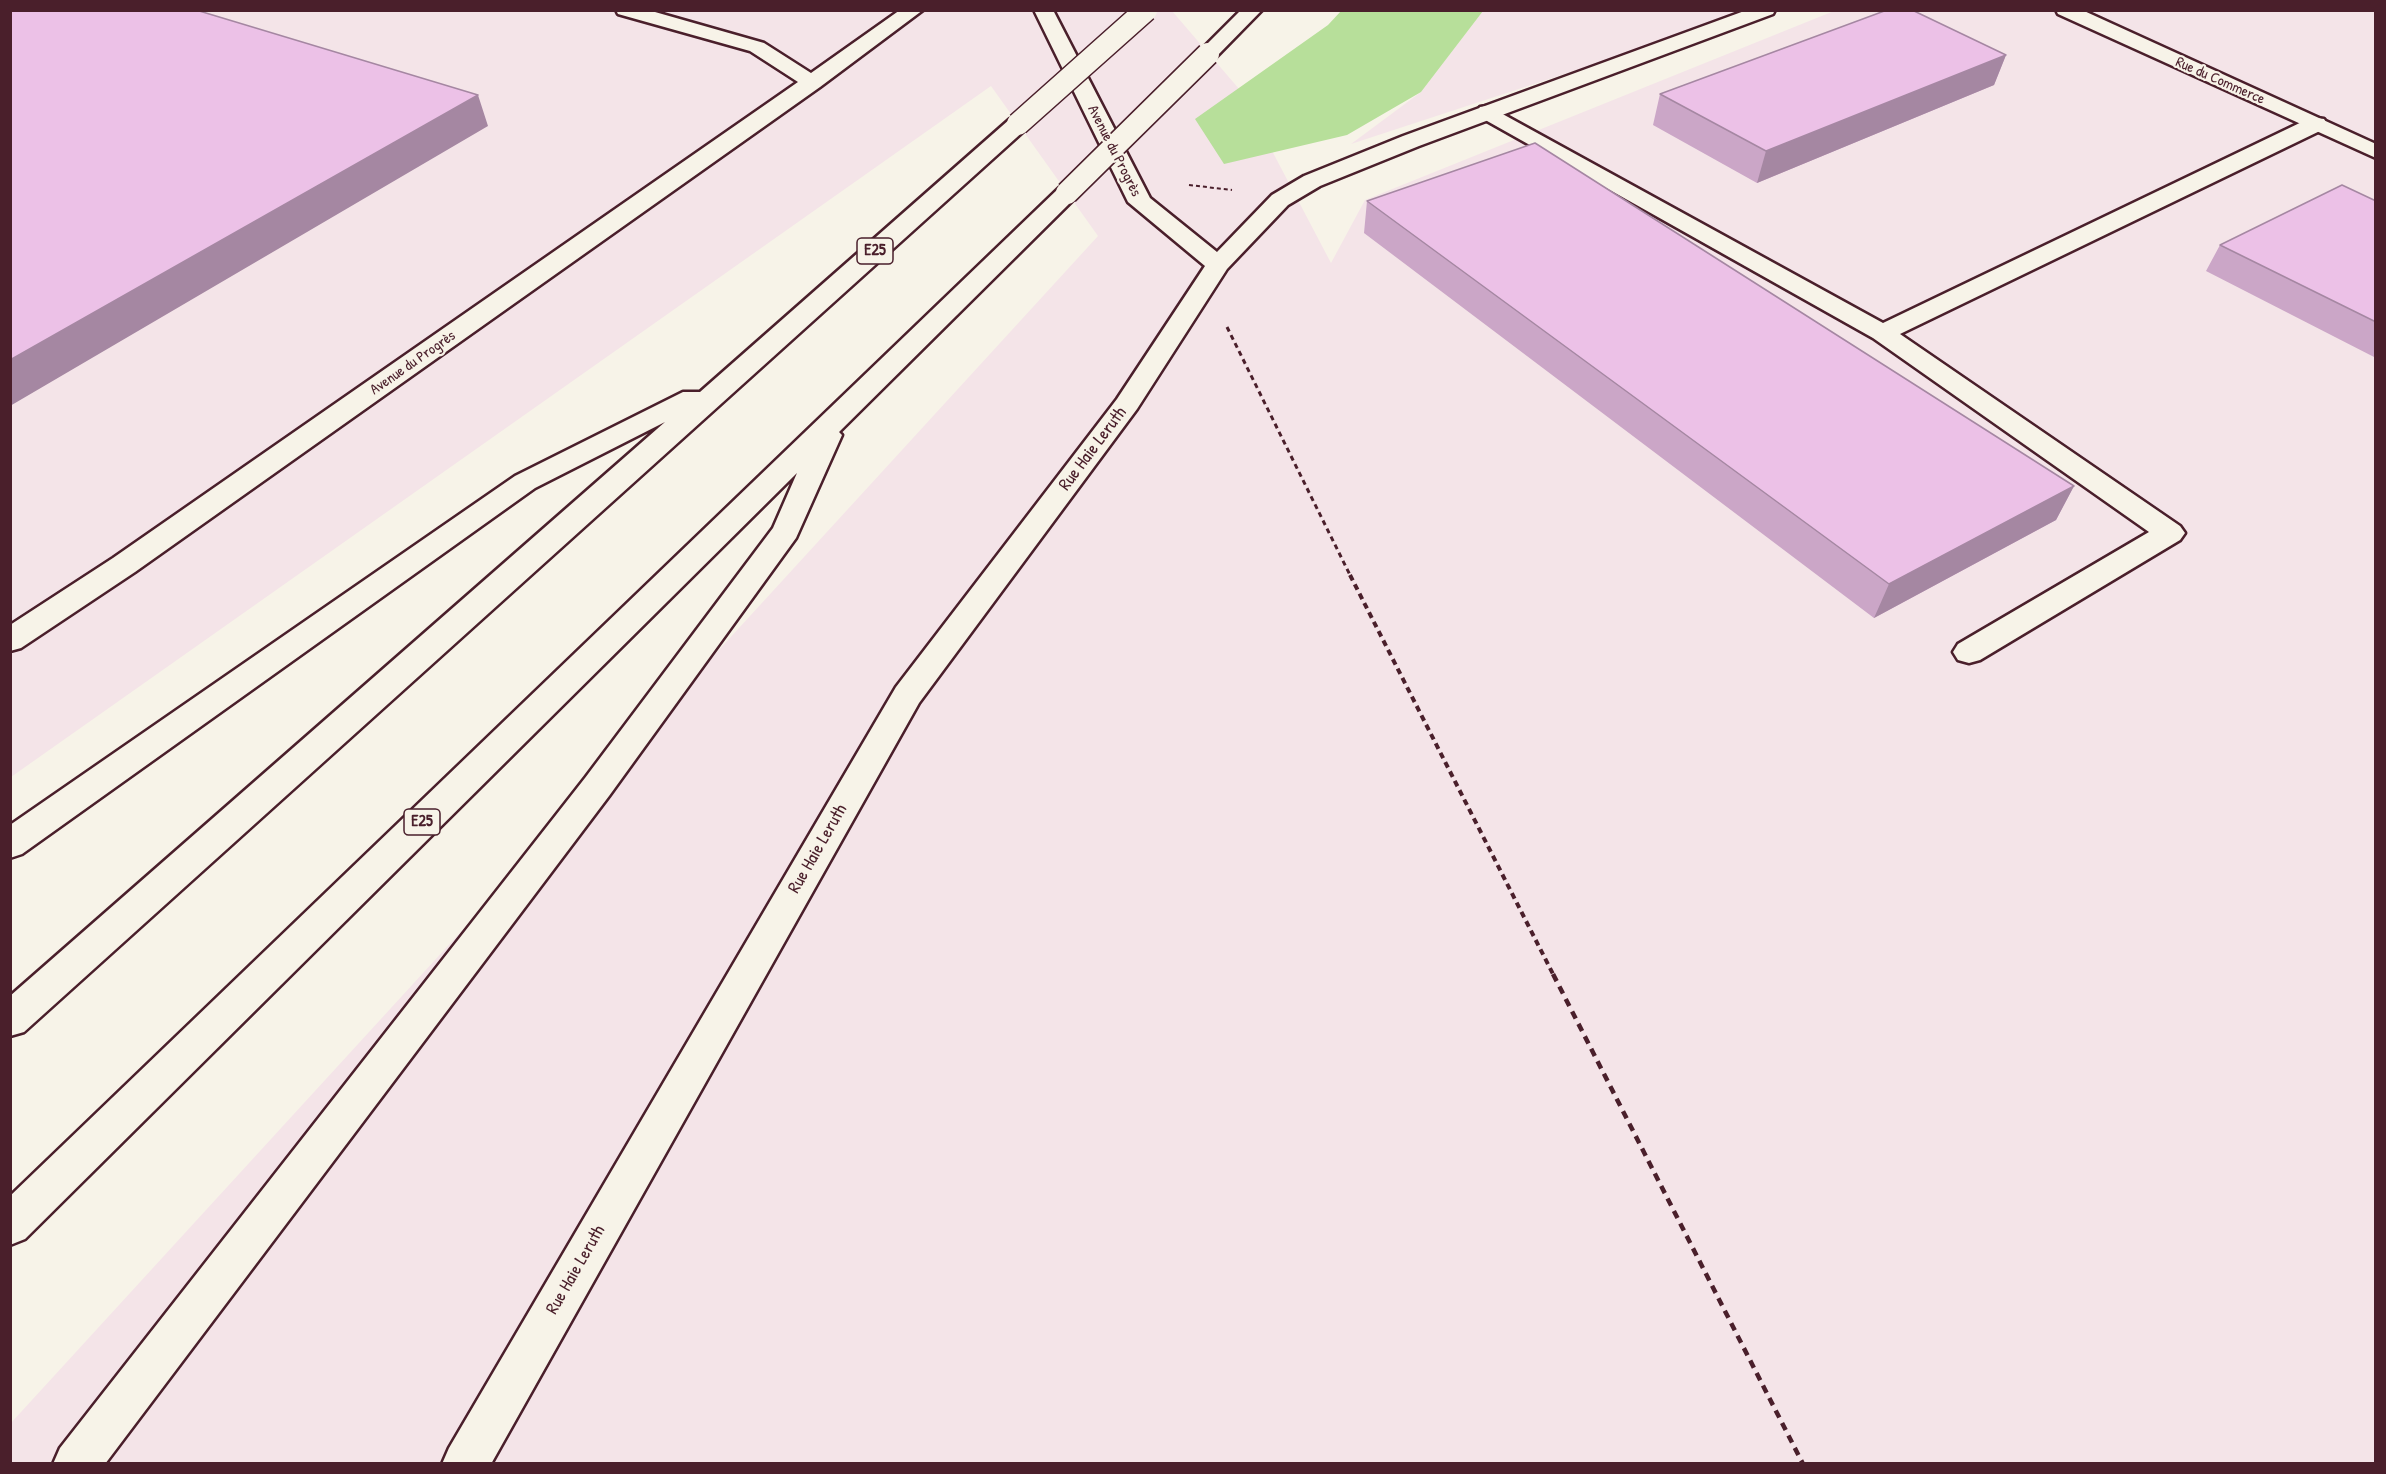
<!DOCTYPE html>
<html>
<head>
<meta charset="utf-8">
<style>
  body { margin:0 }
  #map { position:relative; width:2386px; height:1474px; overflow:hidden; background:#f7f3e8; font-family:"Patrick Hand",sans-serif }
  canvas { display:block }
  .frame { position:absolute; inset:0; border:12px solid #4a1f2b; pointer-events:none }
</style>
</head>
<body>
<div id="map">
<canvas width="2386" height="1474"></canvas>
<div class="frame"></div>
</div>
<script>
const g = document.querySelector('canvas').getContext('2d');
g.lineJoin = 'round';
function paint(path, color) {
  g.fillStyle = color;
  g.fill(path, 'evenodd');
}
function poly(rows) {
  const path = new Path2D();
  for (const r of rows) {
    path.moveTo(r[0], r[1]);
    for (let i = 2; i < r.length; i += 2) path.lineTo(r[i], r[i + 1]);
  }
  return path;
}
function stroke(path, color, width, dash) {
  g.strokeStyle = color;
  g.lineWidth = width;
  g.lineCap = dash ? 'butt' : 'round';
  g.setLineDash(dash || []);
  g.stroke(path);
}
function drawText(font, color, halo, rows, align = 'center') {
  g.font = font + ' "Patrick Hand",sans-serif';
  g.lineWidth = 4.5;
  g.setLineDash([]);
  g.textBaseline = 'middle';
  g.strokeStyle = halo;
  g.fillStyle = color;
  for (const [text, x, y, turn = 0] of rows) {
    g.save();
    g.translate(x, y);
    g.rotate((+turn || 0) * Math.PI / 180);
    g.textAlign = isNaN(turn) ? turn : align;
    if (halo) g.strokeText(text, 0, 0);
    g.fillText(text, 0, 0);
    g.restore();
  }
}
paint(poly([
  [11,11,1172,11,1240,90,1331,263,1365,200,1834,11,2375,11,2375,1463,11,1464,10,1424,1098,236,991,86,11,777],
  [1483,11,1757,11,1351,144,1421,92]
]), '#f4e4e8');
paint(poly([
  [1341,11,1483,11,1421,92,1347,135,1224,164,1195,119,1328,25]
]), '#b7df9a');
const lane = poly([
  [1488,106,1883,323,2308,119,2316,118,2324,119,2327,124,2324,129,1900,334,2180,526,2185,533,2180,540,1980,660,1969,663,1958,660,1953,652,1958,644,2149,532,1873,338,1480,117,1477,112,1480,107,1488,106]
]);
const street = poly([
  [2056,10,2082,10,2376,144,2376,158,2058,14,2056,10]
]);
const secondary = poly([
  [616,10,648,10,764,43,811,73,900,10,923,10,820,87,135,572,21,648,10,651,10,625,113,558,798,82,750,51,618,14,616,10],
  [1034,10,1053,10,1150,198,1217,252,1272,195,1304,176,1403,136,1747,10,1775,10,1773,14,1419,146,1320,186,1288,205,1227,269,1137,409,919,703,491,1464,442,1464,449,1448,896,687,1117,399,1205,266,1128,202,1034,10]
]);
const highway = poly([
  [1241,10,1262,10,1215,58,1201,58,1198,54,1201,50,1241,10],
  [1018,118,1026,119,1029,124,1026,129,24,1032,10,1036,10,996,665,422,535,488,22,854,10,858,10,825,515,476,683,392,700,392,1010,119,1018,118],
  [1067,186,1075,188,1078,193,1075,198,839,432,842,435,796,538,609,796,105,1464,53,1464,60,1448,585,778,773,528,797,473,25,1239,10,1245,10,1196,1059,188,1067,186]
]);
stroke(lane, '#4a1f2b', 5);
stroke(street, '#4a1f2b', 5);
stroke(secondary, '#4a1f2b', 5);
stroke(highway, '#4a1f2b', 5);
stroke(poly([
  [1189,185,1232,190]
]), '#4a1f2b', 2, [4, 3]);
stroke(poly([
  [1227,327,1351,577]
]), '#4a1f2b', 3, [5, 4]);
stroke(poly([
  [1350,575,1554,976]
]), '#4a1f2b', 4, [6, 4.5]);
stroke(poly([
  [1553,974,1803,1464]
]), '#4a1f2b', 4.5, [8, 6]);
paint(lane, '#f7f3e8');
paint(street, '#f7f3e8');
paint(secondary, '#f7f3e8');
paint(highway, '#f7f3e8');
const highwayBridge = poly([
  [1018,124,1146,10],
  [1067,193,1208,54]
]);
stroke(highwayBridge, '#4a1f2b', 25, []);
stroke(highwayBridge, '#f7f3e8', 22);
paint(poly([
  [2006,55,1994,85,1757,183,1653,125,1660,94],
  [1367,201,2074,486,2056,520,1874,618,1364,233],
  [2376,201,2376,358,2206,271,2220,245]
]), '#cba6c7');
paint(poly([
  [2006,55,1994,85,1757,183,1766,151],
  [478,95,488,126,10,406,10,360],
  [2074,486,2056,520,1874,618,1889,584]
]), '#a587a2');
const building = poly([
  [10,10,196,10,478,95,10,360,10,10],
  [1887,10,1912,10,2006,55,1766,151,1660,94,1887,10],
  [1535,143,2074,486,1889,584,1367,201,1535,143],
  [2342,185,2376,201,2376,322,2220,245,2342,185]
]);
paint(building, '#ecc1e7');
stroke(building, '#a587a2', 1.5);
drawText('15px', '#4a1f2b', '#f7f3e8', [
  ["Rue du Commerce",2220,81,24],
  ["Avenue du Progrès",1114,151,63],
  ["Avenue du Progrès",413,363,-35]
]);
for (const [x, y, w] of [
  [875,251,36],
  [422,822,36]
]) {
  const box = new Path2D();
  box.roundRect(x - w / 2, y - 13, w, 26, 4.5);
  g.fillStyle = '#f7f3e8';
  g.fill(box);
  stroke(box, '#4a1f2b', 1.5);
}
drawText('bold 16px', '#4a1f2b', null, [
  ["E25",875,251],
  ["E25",422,822]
]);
drawText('18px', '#4a1f2b', '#f7f3e8', [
  ["Rue Haie Leruth",1093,449,-53],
  ["Rue Haie Leruth",818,849,-60],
  ["Rue Haie Leruth",576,1270,-60]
]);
</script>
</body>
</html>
